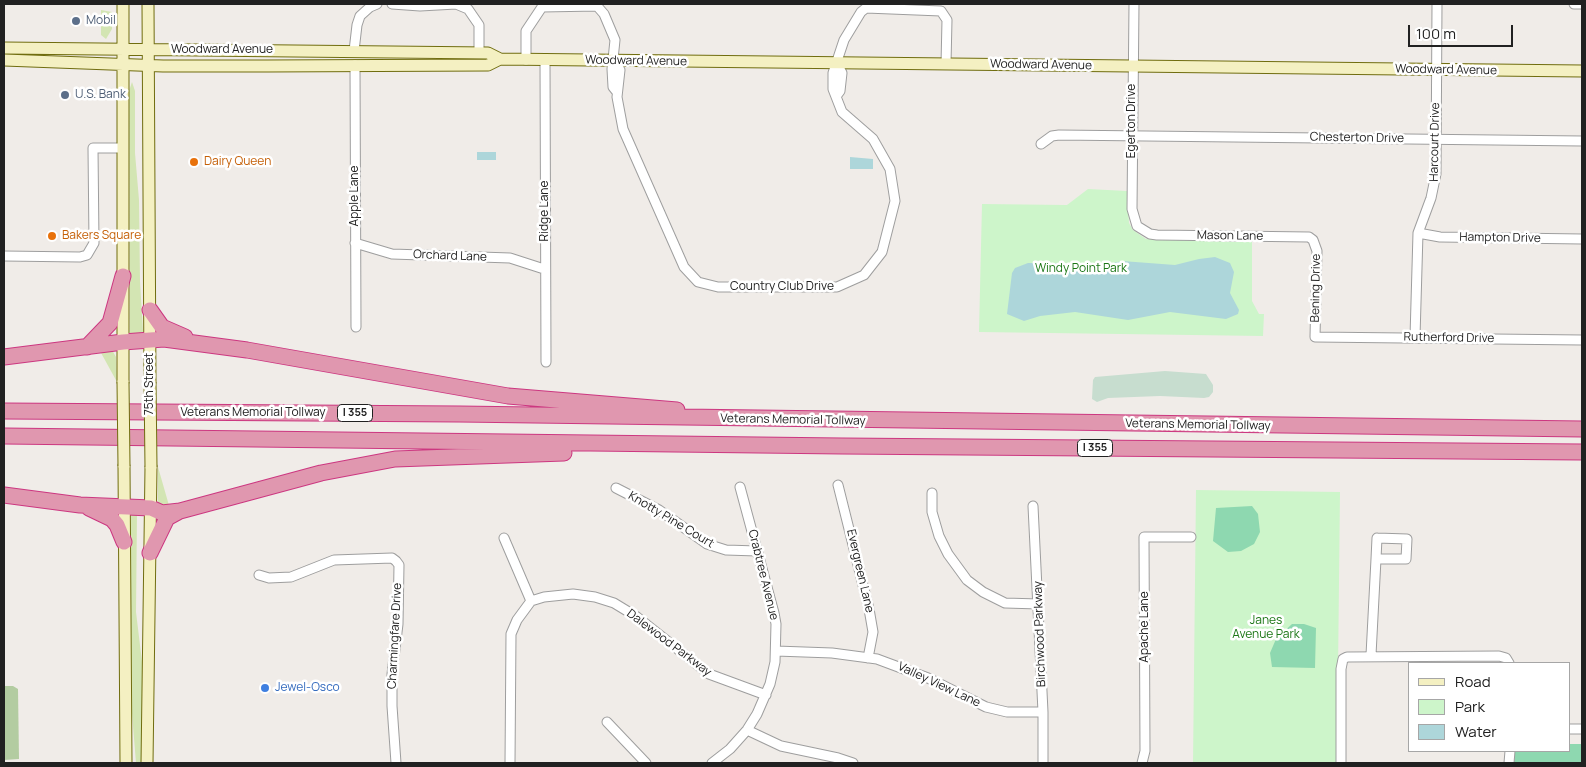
<!DOCTYPE html>
<html>
<head>
<meta charset="utf-8">
<style>
  body { margin:0 }
  #map { position:relative; width:1586px; height:767px; overflow:hidden; background:#f0ece8; font-family:Manrope,sans-serif }
  canvas { display:block }
  .frame { position:absolute; inset:0; border:5px solid #212121; pointer-events:none }
  .legend { position:absolute; left:1408px; top:662px; width:162px; height:90px; box-sizing:border-box; background:#fff; border:1px solid #a6a6a6; margin:0; padding:6px 9px; list-style:none; font-size:15px; color:#212121 }
  .legend li { display:flex; align-items:center; gap:10px; height:25px }
  .legend b { width:25px; border:1px solid #a6a6a6 }
  .scale { position:absolute; left:1408px; top:25px; width:105px; height:22px; box-sizing:border-box; border:2px solid #212121; border-top:0; padding-left:6px; font-size:15px; line-height:18px; white-space:nowrap; color:#212121; -webkit-text-stroke:4px #fff; paint-order:stroke }
</style>
</head>
<body>
<div id="map">
<canvas width="1586" height="767"></canvas>
<div class="frame"></div>
<ul class="legend">
<li><b style="height:6px;background:#f4f0c2"></b>Road</li>
<li><b style="height:14px;background:#cdf5ca"></b>Park</li>
<li><b style="height:14px;background:#add6da"></b>Water</li>
</ul>
<div class="scale">100 m</div>
</div>
<script>
const g = document.querySelector('canvas').getContext('2d');
g.lineJoin = 'round';
function paint(path, color) {
  g.fillStyle = color;
  g.fill(path, 'evenodd');
}
function poly(rows) {
  const path = new Path2D();
  for (const r of rows) {
    path.moveTo(r[0], r[1]);
    for (let i = 2; i < r.length; i += 2) path.lineTo(r[i], r[i + 1]);
  }
  return path;
}
function stroke(path, color, width, dash) {
  g.strokeStyle = color;
  g.lineWidth = width;
  g.lineCap = dash ? 'butt' : 'round';
  g.setLineDash(dash || []);
  g.stroke(path);
}
function drawText(font, color, halo, rows, align = 'center') {
  g.font = font + ' Manrope,sans-serif';
  g.lineWidth = 5;
  g.setLineDash([]);
  g.textBaseline = 'middle';
  g.strokeStyle = halo;
  g.fillStyle = color;
  for (const [text, x, y, turn = 0] of rows) {
    g.save();
    g.translate(x, y);
    g.rotate((+turn || 0) * Math.PI / 180);
    g.textAlign = isNaN(turn) ? turn : align;
    if (halo) g.strokeText(text, 0, 0);
    g.fillText(text, 0, 0);
    g.restore();
  }
}
paint(poly([
  [101,10,112,12,112,29,106,39,101,35],
  [132,82,135,91,135,153,139,200,140,281,143,332,130,336,129,91],
  [112,350,116,357,117,382,100,351],
  [158,467,170,509,158,504],
  [137,513,136,612,143,670,141,763,136,763,131,701,131,514]
]), '#d3e5b3');
paint(poly([
  [4,686,13,686,18,689,19,759,4,760]
]), '#b3cca1');
paint(poly([
  [1165,371,1206,374,1213,385,1213,392,1209,397,1204,398,1160,396,1108,398,1097,402,1092,399,1093,380,1095,377]
]), '#c7ddcf');
paint(poly([
  [1088,189,1127,191,1129,223,1133,230,1146,239,1252,242,1252,301,1259,314,1264,314,1263,336,979,332,982,204,1067,205],
  [1196,490,1340,492,1337,763,1193,763]
]), '#cdf5ca');
paint(poly([
  [1252,506,1258,514,1260,532,1254,544,1241,551,1228,552,1213,541,1216,508],
  [1292,624,1304,624,1316,628,1315,668,1272,667,1270,653,1276,639],
  [1570,744,1582,744,1582,763,1514,763,1515,751,1570,751]
]), '#8ed8b0');
paint(poly([
  [477,152,496,152,496,160,477,160],
  [850,157,873,159,873,169,850,169],
  [1215,257,1230,263,1234,272,1230,293,1239,310,1238,314,1226,319,1170,312,1128,320,1075,312,1040,316,1024,321,1007,314,1012,273,1015,268,1028,263,1057,263,1091,268,1122,261,1175,265,1199,259]
]), '#add6da');
const street = poly([
  [392,4,420,6,456,4,468,9,479,25,479,53],
  [1134,4,1132,209,1137,226,1150,234,1157,235,1309,237,1313,240,1317,251,1315,337,1582,340],
  [1574,4,1582,4],
  [354,51,357,25,360,16,370,7,377,4],
  [526,60,526,31,542,7,597,6,604,14,615,40,612,69,613,87,617,92],
  [545,60,546,362],
  [614,60,620,70,617,97,623,129,684,267,698,282,718,287,837,287,864,275,882,252,895,201,890,169,873,139,842,112,833,89,833,73,844,40,861,12,866,8,941,11,947,20,946,64],
  [355,65,356,327],
  [837,95,840,91,842,73,837,63],
  [1041,144,1052,136,1059,135,1582,141],
  [1418,233,1440,237,1582,239],
  [355,243,392,254,510,258,544,269],
  [4,256,80,257,87,255,94,243,93,148,122,148],
  [1415,337,1418,233,1431,198,1436,174,1437,4],
  [838,485,869,609,873,632,868,658],
  [616,488,659,510,707,544,726,550,757,551],
  [932,493,932,512,939,536,948,554,967,580,983,592,1005,603,1039,604],
  [1033,506,1043,712,1043,763],
  [504,538,531,601],
  [1377,538,1407,539,1406,559,1376,559,1377,538],
  [259,575,269,578,291,577,334,560,392,558,396,561,399,565,398,624,392,674,392,706,396,763],
  [776,651,832,653,877,659,928,678,986,707,1007,712,1043,712],
  [1371,655,1376,559],
  [607,722,646,763],
  [1570,729,1582,729],
  [747,730,781,746,838,758,853,763],
  [510,763,511,634,517,620,531,601,544,597,573,594,595,597,614,603,637,617,709,674,766,695],
  [712,763,730,749,747,730,757,714,770,684,775,662,776,624,774,613,740,487],
  [1142,763,1145,751,1144,537,1191,537],
  [1341,763,1341,669,1343,659,1347,657,1499,656,1506,658,1509,663],
  [1509,763,1510,751]
]);
const secondary = poly([
  [123,4,123,382],
  [148,4,150,382],
  [4,48,488,53,500,59],
  [4,60,163,66,267,66,488,65,500,59,1582,71],
  [124,466,126,763],
  [147,763,151,467]
]);
const highway = poly([
  [150,310,162,327,185,337],
  [87,347,110,323,123,276],
  [4,357,123,342,164,339,247,350,508,396,677,410],
  [4,411,459,414,1582,429],
  [4,436,842,446,1582,452],
  [4,495,80,505,151,508,162,513,180,511,321,473,395,459,564,453],
  [89,508,112,519,117,525,124,542],
  [150,553,167,518,178,512]
]);
stroke(street, '#9e9e9e', 11);
stroke(secondary, '#706d0f', 13);
stroke(highway, '#cc3780', 17);
stroke(street, '#fff', 9);
stroke(secondary, '#f4f0c2', 11);
stroke(highway, '#e097af', 15);
const secondaryBridge = poly([
  [123,382,124,466],
  [150,382,151,467]
]);
stroke(secondaryBridge, '#706d0f', 13, []);
stroke(secondaryBridge, '#f4f0c2', 11);
for (const [x, y, r, color] of [
  [76,21,5,"#5c6f8a"],
  [65,95,5,"#5c6f8a"],
  [194,162,5,"#e8710a"],
  [52,236,5,"#e8710a"],
  [265,688,5,"#3f7fe0"]
]) {
  const dot = new Path2D();
  dot.arc(x, y, r, 0, 2 * Math.PI);
  g.fillStyle = color;
  g.fill(dot);
  stroke(dot, '#fff', 2);
}
for (const [x, y, w] of [
  [355,413,35],
  [1095,448,35]
]) {
  const box = new Path2D();
  box.roundRect(x - w / 2, y - 8.5, w, 17, 4);
  g.fillStyle = '#fff';
  g.fill(box);
  stroke(box, '#212121', 1);
}
drawText('bold 11px', '#212121', null, [
  ["I 355",355,413],
  ["I 355",1095,448]
]);
drawText('12px', '#4e5e75', '#fff', [
  ["Mobil",86,21],
  ["U.S. Bank",75,95]
], 'left');
drawText('12px', '#212121', '#fff', [
  ["Woodward Avenue",222,50],
  ["Woodward Avenue",636,61,1],
  ["Woodward Avenue",1041,65,1],
  ["Woodward Avenue",1446,70,1],
  ["Egerton Drive",1132,121,-90],
  ["Chesterton Drive",1357,138,1],
  ["Harcourt Drive",1435,142,-89],
  ["Apple Lane",355,196,-90],
  ["Ridge Lane",545,211,-90],
  ["Mason Lane",1230,236,1],
  ["Hampton Drive",1500,238,1],
  ["Orchard Lane",450,256,2],
  ["Country Club Drive",782,287],
  ["Bening Drive",1316,288,-89],
  ["Rutherford Drive",1449,338,1],
  ["75th Street",150,384,-90],
  ["Veterans Memorial Tollway",253,413],
  ["Veterans Memorial Tollway",793,420,1],
  ["Veterans Memorial Tollway",1198,425,1],
  ["Knotty Pine Court",671,520,31],
  ["Evergreen Lane",860,571,77],
  ["Crabtree Avenue",763,575,76],
  ["Apache Lane",1145,627,-90],
  ["Birchwood Parkway",1040,634,-92],
  ["Charmingfare Drive",395,636,-87],
  ["Dalewood Parkway",669,643,37],
  ["Valley View Lane",939,685,25]
]);
drawText('12px', '#c56008', '#fff', [
  ["Dairy Queen",204,162],
  ["Bakers Square",62,236]
], 'left');
drawText('12px', '#1c7716', '#fff', [
  ["Windy Point Park",1081,269],
  ["Janes",1266,621],
  ["Avenue Park",1266,635]
]);
drawText('12px', '#366cbe', '#fff', [
  ["Jewel-Osco",275,688]
], 'left');
</script>
</body>
</html>
